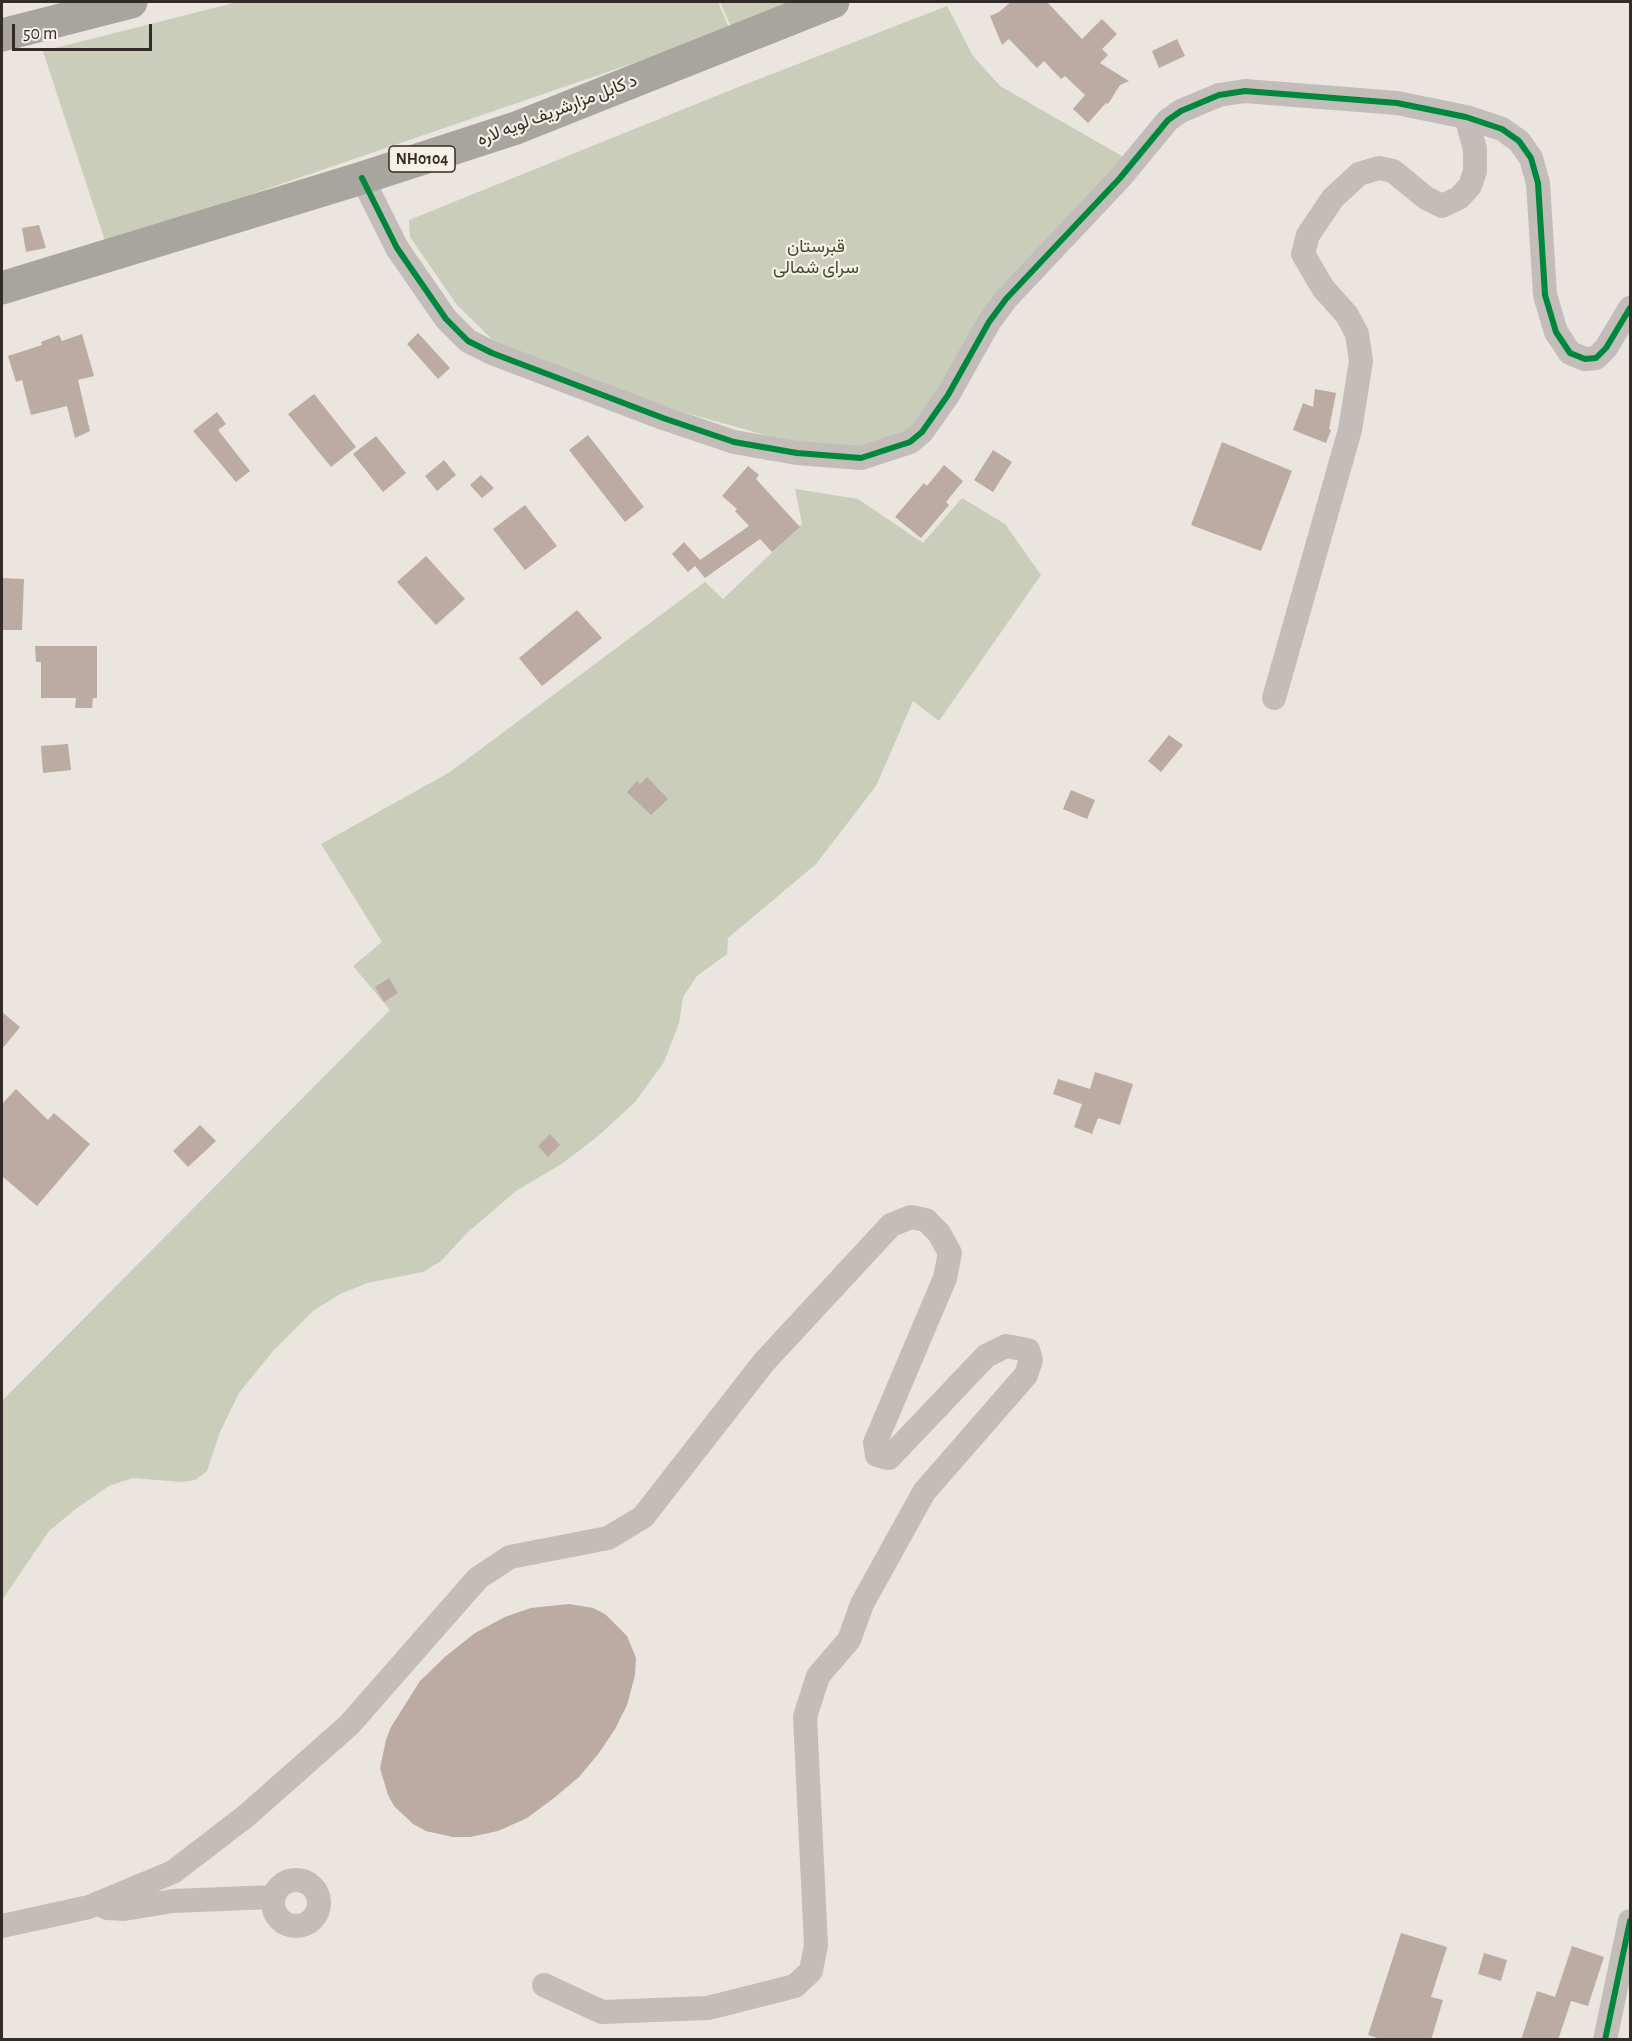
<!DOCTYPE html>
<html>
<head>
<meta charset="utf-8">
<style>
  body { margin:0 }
  #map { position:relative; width:1632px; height:2041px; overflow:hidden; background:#eae5de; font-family:"Alegreya Sans",sans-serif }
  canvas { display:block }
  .frame { position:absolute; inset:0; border:3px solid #322b27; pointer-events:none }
  .scale { position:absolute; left:12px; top:24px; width:140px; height:27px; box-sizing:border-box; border:3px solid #322b27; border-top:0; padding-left:8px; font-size:18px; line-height:21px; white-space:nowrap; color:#322b27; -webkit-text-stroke:4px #f6f0e6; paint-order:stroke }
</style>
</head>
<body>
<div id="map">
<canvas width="1632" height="2041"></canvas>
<div class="frame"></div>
<div class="scale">50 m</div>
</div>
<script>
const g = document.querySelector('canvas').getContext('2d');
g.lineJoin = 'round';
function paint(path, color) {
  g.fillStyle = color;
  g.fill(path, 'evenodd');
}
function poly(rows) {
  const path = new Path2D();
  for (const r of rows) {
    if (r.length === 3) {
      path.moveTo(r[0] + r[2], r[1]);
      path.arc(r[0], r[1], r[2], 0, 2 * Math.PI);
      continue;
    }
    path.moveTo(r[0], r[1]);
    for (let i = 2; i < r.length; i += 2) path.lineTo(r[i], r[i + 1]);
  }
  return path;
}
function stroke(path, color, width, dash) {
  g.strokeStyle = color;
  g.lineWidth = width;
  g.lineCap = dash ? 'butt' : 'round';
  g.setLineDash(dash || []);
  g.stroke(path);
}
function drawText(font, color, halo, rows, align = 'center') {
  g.font = font + ' "Alegreya Sans",Vazirmatn,sans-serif';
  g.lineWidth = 4.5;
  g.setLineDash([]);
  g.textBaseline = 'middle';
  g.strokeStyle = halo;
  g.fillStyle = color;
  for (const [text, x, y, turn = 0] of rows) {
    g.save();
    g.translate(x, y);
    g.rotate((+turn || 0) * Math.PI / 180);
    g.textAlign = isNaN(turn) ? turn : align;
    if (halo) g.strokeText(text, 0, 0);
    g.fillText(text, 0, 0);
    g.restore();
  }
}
paint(poly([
  [238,2,718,2,730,30,106,244,43,51],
  [720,2,794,2,732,29],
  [947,6,973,56,1000,86,1134,163,994,322,926,430,857,461,676,410,501,348,457,305,410,237,409,220,736,88],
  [795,489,858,499,923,543,962,498,1005,524,1041,575,939,721,913,701,876,786,816,864,728,938,727,954,697,976,683,997,679,1023,664,1062,635,1102,597,1137,563,1163,516,1191,468,1232,441,1261,423,1272,367,1283,340,1294,313,1311,273,1351,239,1393,220,1432,207,1471,195,1480,181,1482,133,1478,109,1486,77,1508,49,1531,2,1600,2,1401,390,1010,353,966,382,942,321,844,450,772,705,582,723,599,802,524]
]), '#c9cdba');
paint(poly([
  [1011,2,1047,2,1082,39,1102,19,1117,34,1102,49,1108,55,1100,63,1129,81,1120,85,1108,104,1106,103,1088,123,1073,109,1085,95,1065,76,1061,79,1044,61,1037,68,1009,39,1002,45,990,16,999,12],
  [1177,39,1185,56,1159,68,1152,51],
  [39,225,46,248,26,252,22,228],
  [418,333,450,368,438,379,407,344],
  [82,334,94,376,78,380,90,431,75,438,67,406,31,415,22,380,16,382,8,356,42,345,41,342,59,335,62,341],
  [1315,389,1336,393,1329,429,1331,430,1326,443,1293,430,1303,403,1313,407],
  [314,394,356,447,331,467,288,414],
  [217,412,226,424,218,430,250,471,236,482,193,431],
  [588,435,644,507,625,522,569,450],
  [376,436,406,473,383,492,353,454],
  [1222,442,1292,471,1261,551,1191,525],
  [993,450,1012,462,993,492,974,480],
  [444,460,456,475,437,491,425,476],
  [944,465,963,481,946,502,949,505,921,538,895,517,924,483,927,486],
  [748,466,759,475,756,479,800,527,772,552,760,539,705,578,695,566,688,572,672,554,684,542,700,560,749,526,735,511,737,509,722,496],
  [481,475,494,488,482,498,470,485],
  [525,505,557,546,525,570,493,529],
  [426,556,465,599,436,625,397,582],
  [2,578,24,579,22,630,2,630],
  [577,610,602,638,542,686,519,658],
  [35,646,97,646,97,698,93,698,92,708,75,708,76,698,41,698,41,662,36,662],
  [1169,735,1183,745,1161,772,1148,761],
  [68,744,71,770,43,773,41,746],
  [647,777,668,799,651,815,627,792,637,781,640,784],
  [1071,790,1095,800,1087,819,1063,809],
  [389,978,398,993,384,1002,375,987],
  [2,1012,20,1027,2,1049],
  [1095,1072,1133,1084,1120,1125,1098,1118,1092,1134,1074,1127,1082,1104,1053,1094,1058,1079,1090,1089],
  [16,1089,48,1120,54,1113,90,1144,37,1206,2,1176,2,1104],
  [200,1125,216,1141,188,1167,173,1151],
  [550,1134,560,1145,548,1157,538,1146],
  [569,1604,593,1608,605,1614,627,1636,636,1658,635,1675,627,1705,615,1729,599,1753,579,1777,554,1798,527,1818,498,1831,470,1837,453,1837,426,1831,413,1824,394,1806,388,1795,380,1768,386,1740,391,1727,420,1681,446,1656,475,1633,505,1617,531,1608],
  [1401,1933,1447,1947,1431,1997,1443,2000,1431,2040,1383,2040,1368,2035],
  [1572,1946,1604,1957,1588,2006,1571,2001,1558,2040,1521,2040,1537,1991,1555,1997],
  [1484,1953,1507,1960,1501,1981,1478,1974]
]), '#bbaba2');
stroke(poly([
  [362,178,397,248,446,319,468,341,492,353,663,418,734,442,797,453,861,458,910,442,922,432,948,395,989,322,1006,299,1120,178,1168,120,1181,111,1219,95,1245,91,1397,103,1466,117,1502,129,1519,141,1531,158,1538,183,1545,295,1556,332,1570,353,1585,359,1596,358,1606,348,1630,308],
  [1274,698,1350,430,1361,361,1357,334,1347,315,1323,288,1303,254,1308,235,1333,198,1359,174,1379,168,1393,171,1426,198,1442,206,1459,198,1470,186,1475,171,1475,149,1466,117],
  [296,1903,23],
  [100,1904,107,1908,124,1909,173,1901,273,1897],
  [2,1926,89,1907,173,1872,246,1816,349,1725,478,1578,510,1557,608,1538,643,1517,764,1362,891,1225,911,1217,926,1220,939,1233,950,1253,945,1278,875,1443,877,1455,889,1458,986,1356,1006,1346,1028,1350,1031,1360,1026,1375,924,1492,862,1604,849,1640,818,1676,805,1717,816,1945,811,1971,795,1986,708,2008,602,2012,544,1985],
  [1605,2040,1630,1921]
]), '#c2bdb8', 24);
stroke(poly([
  [2,35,131,2],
  [2,288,362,178,516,128,833,2]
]), '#a8a49e', 33);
stroke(poly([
  [362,178,397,248,446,319,468,341,492,353,663,418,734,442,797,453,861,458,910,442,922,432,948,395,989,322,1006,299,1120,178,1168,120,1181,111,1219,95,1245,91,1397,103,1466,117,1502,129,1519,141,1531,158,1538,183,1545,295,1556,332,1570,353,1585,359,1596,358,1606,348,1630,308],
  [1605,2040,1630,1921]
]), '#00873e', 6);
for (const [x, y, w] of [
  [422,159,66]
]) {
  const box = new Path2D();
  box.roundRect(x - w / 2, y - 13, w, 26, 4.5);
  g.fillStyle = '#f6f0e6';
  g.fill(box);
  stroke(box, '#322b27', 1.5);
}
drawText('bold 16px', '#322b27', null, [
  ["NH0104",422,159]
]);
drawText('18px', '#322b27', '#f6f0e6', [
  ["د کابل مزارشریف لویه لاره",557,110,-21]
]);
drawText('18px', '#3f4d2e', '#f6f0e6', [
  ["قبرستان",816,247],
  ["سرای شمالی",816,268]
]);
</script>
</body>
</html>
